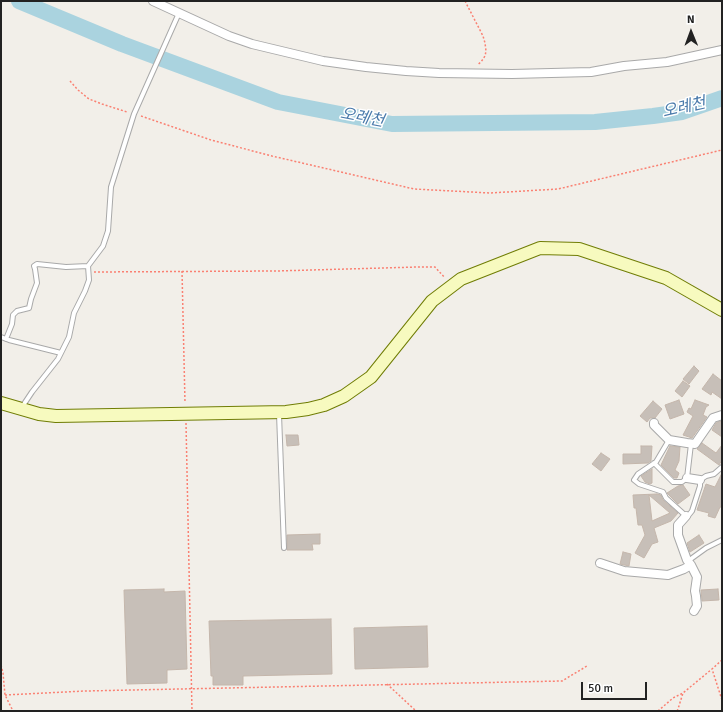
<!DOCTYPE html>
<html>
<head>
<meta charset="utf-8">
<style>
  body { margin:0 }
  #map { position:relative; width:723px; height:712px; overflow:hidden; background:#f2efe9; font-family:Signika,sans-serif }
  canvas { display:block }
  .frame { position:absolute; inset:0; border:2px solid #222; pointer-events:none }
  .north { position:absolute; left:671px; top:12px; width:40px; height:40px; -webkit-text-stroke:3px #fff; paint-order:stroke; rotate:359deg; font-size:11px; font-weight:700; line-height:16px; text-align:center; color:#222 }
  .north::after { content:''; display:block; margin:auto; width:14px; height:18px; background:#222; clip-path:polygon(50% 0,100% 100%,50% 72%,0 100%) }
  .scale { position:absolute; left:581px; top:682px; width:66px; height:18px; box-sizing:border-box; border:2px solid #222; border-top:0; padding-left:5px; font-size:12px; line-height:14px; white-space:nowrap; color:#222; -webkit-text-stroke:3px #fff; paint-order:stroke }
</style>
</head>
<body>
<div id="map">
<canvas width="723" height="712"></canvas>
<div class="frame"></div>
<div class="north">N</div>
<div class="scale">50 m</div>
</div>
<script>
const g = document.querySelector('canvas').getContext('2d');
g.lineJoin = 'round';
function poly(rows) {
  const path = new Path2D();
  for (const r of rows) {
    path.moveTo(r[0], r[1]);
    for (let i = 2; i < r.length; i += 2) path.lineTo(r[i], r[i + 1]);
  }
  return path;
}
function stroke(path, color, width, dash) {
  g.strokeStyle = color;
  g.lineWidth = width;
  g.lineCap = dash ? 'butt' : 'round';
  g.setLineDash(dash || []);
  g.stroke(path);
}
function paint(path, color) {
  g.fillStyle = color;
  g.fill(path, 'evenodd');
}
function drawText(font, color, halo, rows, align = 'center') {
  g.font = font + ' Signika,"Noto Sans KR",sans-serif';
  g.lineWidth = 3;
  g.setLineDash([]);
  g.textBaseline = 'middle';
  g.strokeStyle = halo;
  g.fillStyle = color;
  for (const [text, x, y, turn = 0] of rows) {
    g.save();
    g.translate(x, y);
    g.rotate((+turn || 0) * Math.PI / 180);
    g.textAlign = isNaN(turn) ? turn : align;
    if (halo) g.strokeText(text, 0, 0);
    g.fillText(text, 0, 0);
    g.restore();
  }
}
stroke(poly([
  [19,1,122,44,278,102,392,124,595,122,653,116,682,112,722,98]
]), '#aad3df', 16);
const building = poly([
  [694,366,699,371,689,384,683,379,694,366],
  [713,374,722,381,722,399,712,392,711,395,702,389,713,374],
  [683,381,690,386,682,397,675,391,683,381],
  [679,400,684,414,670,419,665,405,679,400],
  [695,400,709,405,706,407,703,415,707,417,692,438,683,435,693,416,687,412,689,408,691,409,695,400],
  [653,401,662,409,655,418,650,418,647,422,640,416,653,401],
  [720,421,722,423,722,437,712,430,716,423,720,421],
  [286,435,298,435,299,445,287,446,286,435],
  [702,443,716,453,722,445,722,460,719,465,697,449,702,443],
  [641,446,652,446,651,461,648,463,623,464,623,454,641,454,641,446],
  [670,446,680,447,679,461,675,470,679,473,677,478,674,478,661,465,670,446],
  [601,453,610,459,601,471,592,464,601,453],
  [652,469,652,483,650,484,645,482,641,476,652,469],
  [722,473,722,507,720,507,715,518,708,516,709,513,697,510,706,484,715,487,722,473],
  [683,485,690,495,678,504,667,493,678,486,683,485],
  [657,494,661,495,663,500,678,513,671,521,654,528,658,542,652,544,644,558,635,553,645,535,642,525,638,525,636,508,634,508,633,495,657,494],
  [649,495,670,513,652,521,649,495],
  [320,534,320,544,312,544,313,550,287,550,287,535,320,534],
  [699,535,704,543,690,552,687,543,699,535],
  [623,552,631,554,629,566,620,564,623,552],
  [164,589,164,592,185,591,187,669,167,670,167,683,127,684,124,590,164,589],
  [718,589,719,600,702,601,701,590,718,589],
  [331,619,332,674,243,676,243,685,213,685,213,676,211,676,209,621,331,619],
  [427,626,428,667,355,669,354,628,427,626]
]);
paint(building, '#c7bfb8');
stroke(building, '#c4b6ab', 1);
const lane = poly([
  [1,337,9,340,61,353],
  [6,339,12,324,13,315,17,311,29,308,31,299,37,283,35,269,34,266,37,264,66,267,88,266],
  [22,407,32,392,58,359,69,337,74,313,85,291,89,280,88,266,103,246,108,231,111,187,134,114,179,13],
  [279,414,284,548],
  [669,440,656,462,638,474,634,480,639,484,663,492,666,498,686,516,688,516,692,511,700,486,700,480,706,476,714,474,722,467],
  [654,463,673,482,682,482,687,478,691,444],
  [688,561,706,548,722,540]
]);
const street = poly([
  [153,1,229,36,252,44,323,61,366,67,406,71,439,73,512,74,591,72,624,66,667,62,722,50],
  [654,423,654,425,669,440,687,443,695,444,713,418,722,415],
  [687,478,700,480],
  [686,516,678,525,678,535,687,560,691,565,697,577,695,591,696,596,697,606,694,611],
  [600,563,624,571,668,575,684,569,691,565]
]);
const secondary = poly([
  [1,403,39,414,56,416,286,412,308,409,324,405,344,396,371,377,432,301,461,279,540,248,579,249,666,278,722,310]
]);
stroke(lane, '#a9a9a9', 6);
stroke(street, '#a9a9a9', 10);
stroke(secondary, '#707d05', 14);
stroke(poly([
  [465,1,483,36,485,43,486,51,485,56,481,62,477,65],
  [70,81,78,90,89,99,102,104,127,112],
  [141,116,211,140,272,156,414,189,490,193,558,189,722,150],
  [182,271,185,403],
  [94,272,276,271,418,267,435,267,445,278],
  [186,423,192,711],
  [722,660,712,669,722,700],
  [1,665,3,673,5,695,13,711],
  [387,684,416,711],
  [5,695,85,691,562,681,587,666],
  [658,711,673,698,683,693,712,669],
  [677,711,678,709,683,693]
]), '#fa8072', 1.5, [2, 2]);
stroke(lane, '#fff', 4);
stroke(street, '#fff', 8);
stroke(secondary, '#f7fabf', 12);
drawText('italic 16px', '#4a7aab', '#fff', [
  ["오례천",684,108,-13],
  ["오례천",362,118,11]
]);
</script>
</body>
</html>
